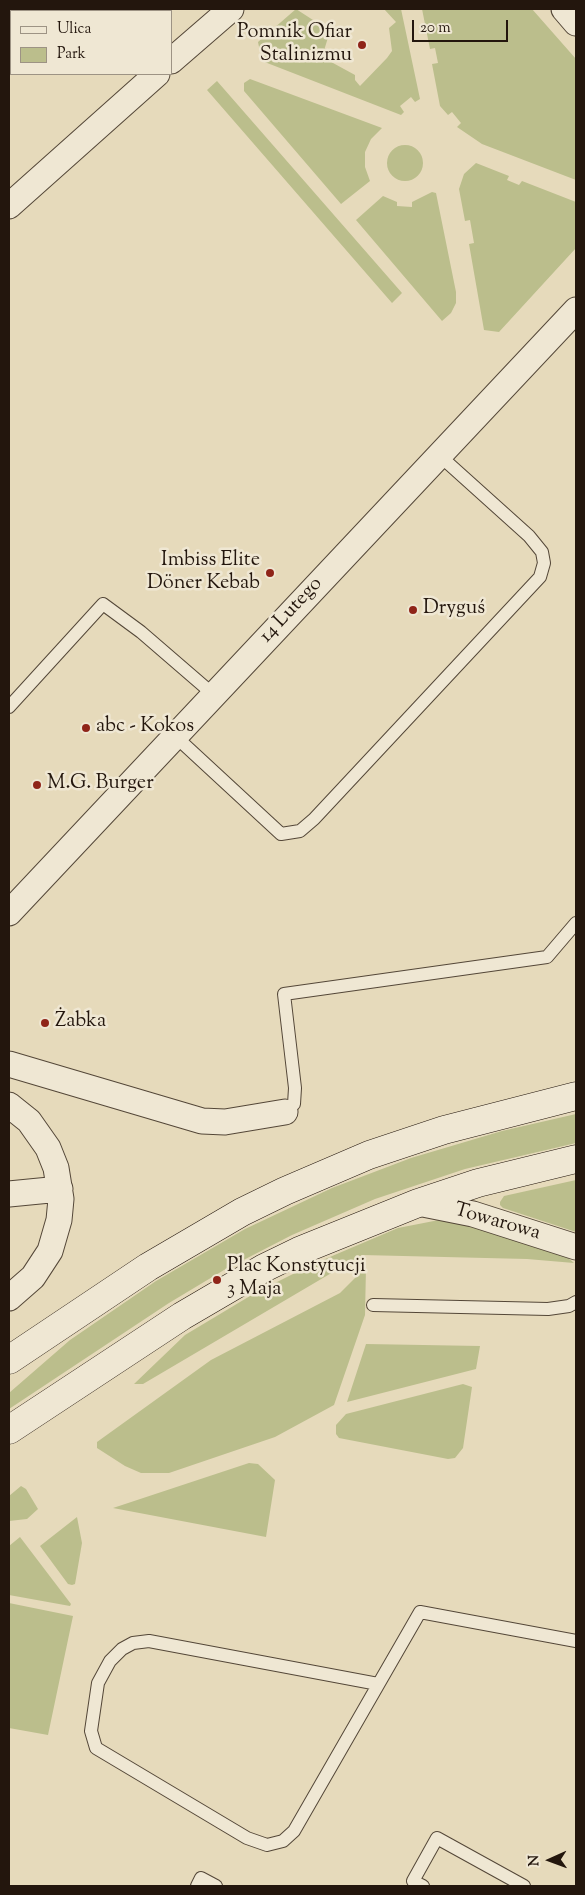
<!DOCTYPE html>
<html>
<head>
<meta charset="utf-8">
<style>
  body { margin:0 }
  #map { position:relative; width:585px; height:1895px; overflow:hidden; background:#e6dabb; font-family:"Sorts Mill Goudy",serif }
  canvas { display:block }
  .frame { position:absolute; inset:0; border:10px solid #23160d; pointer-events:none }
  .legend { position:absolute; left:10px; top:10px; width:162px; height:65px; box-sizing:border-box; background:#efe7d3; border:1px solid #9d9384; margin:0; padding:6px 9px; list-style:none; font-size:15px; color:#23160d }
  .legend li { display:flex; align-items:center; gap:10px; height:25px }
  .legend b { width:25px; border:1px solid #9d9384 }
  .north { position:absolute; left:525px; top:1835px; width:50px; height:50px; -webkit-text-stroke:4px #efe7d3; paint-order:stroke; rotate:268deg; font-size:14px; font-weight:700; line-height:20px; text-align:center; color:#23160d }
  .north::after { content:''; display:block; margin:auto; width:18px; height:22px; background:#23160d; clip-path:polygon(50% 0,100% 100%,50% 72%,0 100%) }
  .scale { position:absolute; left:412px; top:20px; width:96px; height:22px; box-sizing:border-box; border:2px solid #23160d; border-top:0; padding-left:6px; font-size:15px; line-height:18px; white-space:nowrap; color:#23160d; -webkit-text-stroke:4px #efe7d3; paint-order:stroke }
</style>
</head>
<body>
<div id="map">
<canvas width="585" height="1895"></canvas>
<div class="frame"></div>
<ul class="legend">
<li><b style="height:6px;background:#efe7d3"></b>Ulica</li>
<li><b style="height:14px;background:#bbbe8c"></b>Park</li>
</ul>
<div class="north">N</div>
<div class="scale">20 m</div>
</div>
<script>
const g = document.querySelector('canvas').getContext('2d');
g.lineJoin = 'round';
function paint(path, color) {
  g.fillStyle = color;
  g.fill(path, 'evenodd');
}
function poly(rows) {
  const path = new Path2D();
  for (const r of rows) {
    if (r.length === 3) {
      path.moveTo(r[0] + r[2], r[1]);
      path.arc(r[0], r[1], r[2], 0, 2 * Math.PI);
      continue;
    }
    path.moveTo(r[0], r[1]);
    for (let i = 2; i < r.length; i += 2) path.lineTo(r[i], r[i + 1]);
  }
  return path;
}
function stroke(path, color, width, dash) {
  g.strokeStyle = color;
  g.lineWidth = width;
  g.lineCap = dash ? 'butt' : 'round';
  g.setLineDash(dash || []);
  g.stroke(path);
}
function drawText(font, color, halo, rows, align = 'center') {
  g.font = font + ' "Sorts Mill Goudy",serif';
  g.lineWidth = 5;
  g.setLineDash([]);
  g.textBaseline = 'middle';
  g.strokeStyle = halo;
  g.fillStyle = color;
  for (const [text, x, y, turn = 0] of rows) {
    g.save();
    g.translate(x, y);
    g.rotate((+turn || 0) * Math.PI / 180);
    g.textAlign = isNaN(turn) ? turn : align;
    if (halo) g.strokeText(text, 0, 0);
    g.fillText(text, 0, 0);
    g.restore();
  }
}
paint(poly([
  [296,9,330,31,322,57,355,75,355,80,360,86,387,58,392,51,389,28,396,22,384,9,401,9,420,99,415,102,411,97,400,106,404,112,401,115,262,61,258,42],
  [422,9,532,9,576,59,576,180,482,144,457,127,461,123,452,112,448,115,440,106,432,64,438,63,435,48,430,49],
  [250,79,382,128,371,139,365,152,365,167,370,181,341,204,244,91,244,83],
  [217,81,402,293,392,303,207,90],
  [405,163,18],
  [476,163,509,176,507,180,519,185,522,181,576,202,576,248,499,332,484,330,469,244,474,243,470,220,465,221,459,189,464,174],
  [432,192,436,193,456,292,456,303,451,313,442,321,356,220,383,196,397,202,397,206,412,207,412,202],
  [576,1114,576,1143,465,1169,375,1199,292,1235,224,1270,169,1303,9,1409,9,1393,70,1340,156,1281,245,1229,332,1188,411,1158,502,1131],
  [576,1180,576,1232,503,1208,500,1205,500,1202,504,1196],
  [439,1220,468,1225,567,1257,574,1263,527,1259,362,1255,143,1384,134,1384,185,1335,255,1293,311,1265,398,1228],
  [366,1267,365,1315,334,1405,275,1437,169,1473,141,1473,125,1466,97,1448,97,1442,211,1360,340,1293],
  [366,1344,480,1346,476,1369,347,1402],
  [463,1384,472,1387,463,1448,455,1458,448,1459,339,1438,336,1434,336,1425,346,1414],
  [249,1463,258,1464,275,1480,266,1537,113,1508],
  [21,1486,26,1489,38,1509,27,1519,9,1521,9,1496],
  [77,1517,82,1543,75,1584,72,1585,68,1584,40,1546],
  [20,1537,71,1604,70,1606,9,1595,9,1546],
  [9,1603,73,1616,48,1735,9,1728]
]), '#bbbe8c');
const lane = poly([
  [9,707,103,604,141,632,214,695],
  [175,736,281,834,300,831,314,819,540,577,544,563,542,552,529,536,439,455],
  [285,1112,294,1104,295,1088,284,994,547,957,576,923],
  [373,1305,548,1309,569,1306,576,1302],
  [378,1684,149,1641,133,1643,122,1649,110,1661,98,1683,91,1731,96,1748,247,1838,267,1845,283,1841,294,1831,420,1612,576,1641],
  [197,1886,201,1878,216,1886],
  [423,1886,413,1881,437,1838,524,1886]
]);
const street = poly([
  [66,9,68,11],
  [564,9,576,23],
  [171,61,231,9],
  [9,206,157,74],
  [9,913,576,310],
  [9,1064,202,1121,225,1122,285,1112],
  [9,1105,29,1121,48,1148,56,1168,61,1199,59,1220,50,1251,33,1277,9,1298],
  [9,1194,60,1189],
  [418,1203,473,1214,576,1247]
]);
const secondary = poly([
  [9,1360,148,1267,242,1212,285,1191,369,1155,444,1130,576,1096],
  [9,1430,182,1316,264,1268,299,1251,418,1203,478,1183,576,1159]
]);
stroke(lane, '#544738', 14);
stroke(street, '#544738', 27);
stroke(secondary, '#23160d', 29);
stroke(lane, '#efe7d3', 12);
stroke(street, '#efe7d3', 25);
stroke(secondary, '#efe7d3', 28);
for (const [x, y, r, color] of [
  [362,45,5,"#8f2418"],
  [270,573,5,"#8f2418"],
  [413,610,5,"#8f2418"],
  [86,728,5,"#8f2418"],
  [37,785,5,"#8f2418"],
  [45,1023,5,"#8f2418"],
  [217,1280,5,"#8f2418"]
]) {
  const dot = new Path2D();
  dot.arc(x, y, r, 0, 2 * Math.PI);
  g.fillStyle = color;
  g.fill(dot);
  stroke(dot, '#efe7d3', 2);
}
drawText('20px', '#23160d', '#efe7d3', [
  ["Pomnik Ofiar",352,34,"right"],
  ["Stalinizmu",352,57,"right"],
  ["Imbiss Elite",260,562,"right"],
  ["Döner Kebab",260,585,"right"],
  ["Dryguś",423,610],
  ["abc - Kokos",96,728],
  ["M.G. Burger",47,785],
  ["Żabka",55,1023],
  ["Plac Konstytucji",227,1268],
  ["3 Maja",227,1291]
], 'left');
drawText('20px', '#23160d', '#efe7d3', [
  ["14 Lutego",292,611,-47],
  ["Towarowa",497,1223,16]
]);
</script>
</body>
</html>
